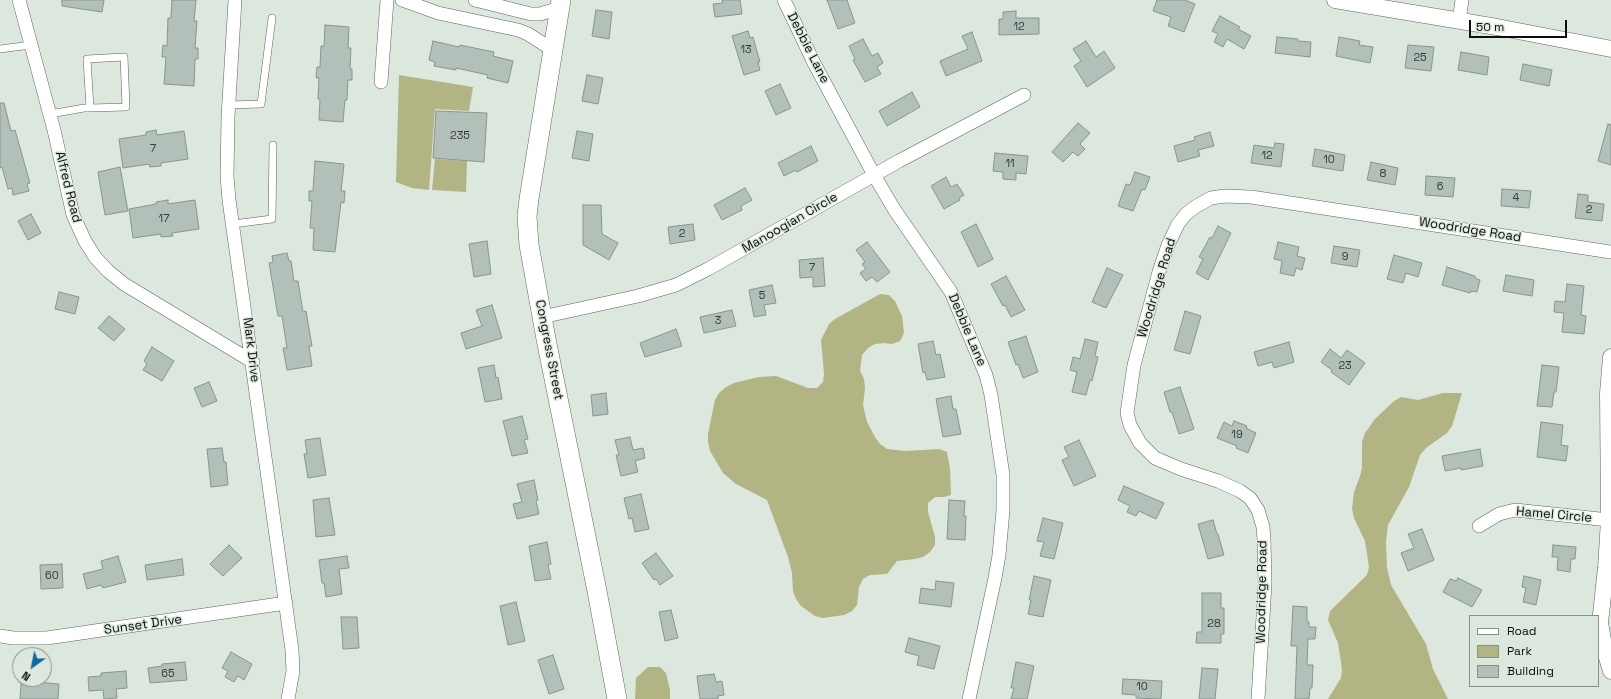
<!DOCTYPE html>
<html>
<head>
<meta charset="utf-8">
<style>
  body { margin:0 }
  #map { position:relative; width:1611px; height:699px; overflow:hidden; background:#dce7dd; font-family:"Space Grotesk",sans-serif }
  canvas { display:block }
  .legend { position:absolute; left:1469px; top:615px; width:130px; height:72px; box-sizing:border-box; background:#dce7dd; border:1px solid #889089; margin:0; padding:5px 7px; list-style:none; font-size:12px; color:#0b0e0b }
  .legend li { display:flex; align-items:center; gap:8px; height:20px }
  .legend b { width:20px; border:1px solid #889089 }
  .north { position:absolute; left:12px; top:647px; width:40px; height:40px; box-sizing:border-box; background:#dce7dd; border:1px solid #889089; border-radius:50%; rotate:213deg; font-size:11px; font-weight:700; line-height:16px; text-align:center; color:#0b0e0b }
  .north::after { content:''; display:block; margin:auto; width:14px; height:18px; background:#0e6a9a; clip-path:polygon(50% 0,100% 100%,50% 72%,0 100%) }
  .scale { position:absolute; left:1469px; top:20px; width:98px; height:18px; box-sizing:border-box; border:2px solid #0b0e0b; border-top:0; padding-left:5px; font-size:12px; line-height:14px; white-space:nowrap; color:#0b0e0b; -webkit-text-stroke:3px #dce7dd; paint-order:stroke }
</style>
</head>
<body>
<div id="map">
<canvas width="1611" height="699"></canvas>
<ul class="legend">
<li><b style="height:5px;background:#fff"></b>Road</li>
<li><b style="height:11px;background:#b2b484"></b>Park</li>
<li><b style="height:11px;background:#b2c0b9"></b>Building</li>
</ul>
<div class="north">N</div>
<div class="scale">50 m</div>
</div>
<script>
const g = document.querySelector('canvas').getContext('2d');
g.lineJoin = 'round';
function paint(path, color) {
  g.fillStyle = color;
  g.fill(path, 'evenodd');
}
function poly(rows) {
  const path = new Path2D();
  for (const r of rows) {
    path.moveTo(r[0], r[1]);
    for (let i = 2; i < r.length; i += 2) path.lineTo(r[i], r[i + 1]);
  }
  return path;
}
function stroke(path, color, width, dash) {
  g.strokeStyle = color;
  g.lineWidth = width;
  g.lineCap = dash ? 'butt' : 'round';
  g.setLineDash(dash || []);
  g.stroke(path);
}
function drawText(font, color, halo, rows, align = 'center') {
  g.font = font + ' "Space Grotesk",sans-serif';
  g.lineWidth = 3;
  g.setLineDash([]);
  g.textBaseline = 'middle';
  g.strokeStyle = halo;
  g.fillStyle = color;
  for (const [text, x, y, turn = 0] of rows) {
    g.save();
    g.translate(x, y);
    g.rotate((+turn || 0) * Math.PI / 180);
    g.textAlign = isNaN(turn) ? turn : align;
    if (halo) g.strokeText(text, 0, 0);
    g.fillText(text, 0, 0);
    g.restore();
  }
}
paint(poly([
  [399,75,473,87,469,111,435,109,429,190,412,188,396,182],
  [435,159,467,161,466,192,432,190],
  [880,294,889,295,895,301,902,316,904,333,900,341,892,344,884,343,875,344,868,348,862,355,860,371,864,379,865,388,863,405,867,422,875,437,880,444,887,449,905,451,939,449,947,452,950,469,951,495,944,497,935,497,928,503,928,512,935,537,935,545,930,552,923,557,915,559,897,561,887,574,870,575,863,579,859,587,857,605,852,611,844,615,823,618,815,616,801,606,796,599,793,591,792,573,788,557,767,500,736,484,723,473,710,451,708,442,708,434,715,400,719,393,726,387,734,383,759,377,776,376,808,388,817,388,823,382,824,374,821,340,829,324,835,319],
  [1443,393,1462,393,1452,426,1447,433,1426,448,1420,455,1409,487,1388,525,1386,542,1387,568,1391,585,1426,644,1433,669,1448,699,1328,699,1341,678,1342,669,1338,643,1328,620,1330,611,1367,575,1369,567,1365,541,1354,518,1352,509,1354,492,1360,476,1362,468,1362,442,1365,433,1375,419,1394,401,1401,397,1418,400],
  [648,667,660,667,666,673,670,690,670,699,635,699,636,678]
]), '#b2b484');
const building = poly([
  [62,0,104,0,102,12,62,6,62,0],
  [172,0,196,0,194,21,197,21,195,48,198,48,198,59,195,59,194,86,164,84,166,57,162,57,163,45,167,46,168,18,171,18,172,0],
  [722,0,740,0,742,14,715,17,713,4,723,3,722,0],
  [827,0,847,0,855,23,838,29,827,0],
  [1157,0,1185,0,1195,4,1184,32,1168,26,1171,17,1153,11,1157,0],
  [596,10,612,12,609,39,592,36,596,10],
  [1016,11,1016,18,1039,18,1039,34,999,35,999,19,1003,19,1003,12,1016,11],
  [1220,16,1240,27,1238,29,1251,36,1244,49,1227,39,1223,47,1214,42,1218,34,1212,31,1220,16],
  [325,25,349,27,348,48,351,48,350,69,352,69,352,80,348,80,347,100,345,100,343,122,319,120,320,99,318,99,319,78,316,78,317,67,320,67,321,46,324,46,325,25],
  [748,31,750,38,753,37,760,62,758,62,760,70,744,75,732,36,748,31],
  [972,32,982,61,946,76,940,61,968,49,962,36,972,32],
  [1277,37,1298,39,1298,41,1311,42,1310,57,1275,53,1277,37],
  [1339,37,1360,41,1359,45,1373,47,1370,63,1336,56,1339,37],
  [863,39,872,56,878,53,883,63,877,67,881,74,865,82,853,60,855,59,849,46,863,39],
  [433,41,459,47,460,45,494,52,493,56,513,61,508,83,487,78,488,75,456,68,456,70,434,66,435,62,429,60,433,41],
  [1086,41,1096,57,1104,51,1115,68,1087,87,1074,66,1081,61,1073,49,1086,41],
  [1408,45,1434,47,1431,71,1405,68,1408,45],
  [1461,52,1489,57,1487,75,1458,70,1461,52],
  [1523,64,1552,70,1549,86,1520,80,1523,64],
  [587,75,603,78,598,104,582,101,587,75],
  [780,84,791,108,776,115,765,91,780,84],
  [912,92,920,107,887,126,879,111,912,92],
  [0,103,4,103,11,131,15,130,30,183,27,184,29,191,13,195,12,188,8,189,2,167,0,168,0,103],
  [436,111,487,113,484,162,433,158,436,111],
  [1078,123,1090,133,1080,144,1085,149,1078,156,1073,152,1063,162,1052,152,1078,123],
  [1608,124,1611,125,1611,165,1598,161,1608,124],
  [156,130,157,135,184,131,188,159,161,163,161,166,150,167,149,164,123,168,119,139,146,135,146,132,156,130],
  [577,131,593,134,589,161,572,158,577,131],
  [1210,132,1214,146,1198,150,1200,156,1178,162,1174,146,1195,140,1194,137,1210,132],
  [1275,143,1284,144,1281,167,1251,163,1254,145,1274,148,1275,143],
  [811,146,818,161,797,172,796,170,784,176,778,163,811,146],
  [1315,149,1345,155,1343,171,1312,166,1315,149],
  [995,153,1028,156,1026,174,1016,173,1016,180,1003,179,1003,172,993,171,995,153],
  [315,161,344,164,341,191,345,191,344,203,341,202,335,252,313,250,314,228,310,228,312,201,309,201,309,191,313,191,315,161],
  [1371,162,1398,168,1395,185,1367,180,1371,162],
  [120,167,128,211,105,215,98,172,120,167],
  [1135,172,1150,177,1145,190,1142,189,1133,211,1118,206,1126,184,1130,185,1135,172],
  [1426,176,1455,178,1453,197,1425,195,1426,176],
  [946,177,951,187,957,184,964,195,959,198,960,200,944,209,931,186,946,177],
  [745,188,752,200,741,206,742,210,722,220,714,205,745,188],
  [1502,189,1531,191,1529,208,1501,206,1502,189],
  [1578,194,1588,195,1588,202,1604,204,1602,221,1575,218,1578,194],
  [168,200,168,204,195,200,199,229,172,233,173,236,161,237,161,234,133,238,129,209,156,204,156,202,168,200],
  [583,205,601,205,602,234,618,243,609,260,583,245,583,205],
  [31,214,41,233,28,240,18,221,31,214],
  [693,224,695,240,670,244,668,227,693,224],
  [976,224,993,259,978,267,961,232,976,224],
  [1218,226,1231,233,1208,280,1196,273,1203,259,1199,257,1210,237,1212,238,1218,226],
  [487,241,491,274,474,277,469,244,487,241],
  [867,242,890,272,877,282,872,277,866,281,860,273,866,269,862,264,865,262,856,250,867,242],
  [1278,242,1299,247,1297,256,1305,258,1302,270,1296,268,1294,276,1280,273,1282,261,1274,259,1278,242],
  [1334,246,1360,250,1357,267,1331,263,1334,246],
  [287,253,289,261,291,261,294,281,298,281,303,312,306,311,312,346,309,346,312,366,287,370,283,348,287,348,282,316,278,316,269,263,273,262,272,256,287,253],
  [1394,255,1422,263,1418,277,1406,273,1403,283,1387,279,1394,255],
  [823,258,825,286,813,287,813,277,800,278,799,260,823,258],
  [1447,267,1475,276,1475,278,1480,280,1477,292,1471,291,1470,293,1442,285,1447,267],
  [1107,268,1123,275,1106,308,1092,302,1107,268],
  [1506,275,1534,280,1532,296,1503,291,1506,275],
  [1006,276,1025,310,1011,317,1005,305,1003,306,991,284,1006,276],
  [1567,284,1584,286,1581,315,1586,316,1584,334,1562,332,1564,313,1554,312,1555,301,1565,302,1567,284],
  [772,285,776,303,764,305,766,315,754,317,749,290,772,285],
  [59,292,79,297,75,314,55,309,59,292],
  [492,305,502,338,466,349,461,333,482,326,476,310,492,305],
  [732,310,736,326,704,333,700,317,732,310],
  [1185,311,1201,316,1190,354,1174,350,1185,311],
  [109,316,125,329,114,341,98,328,109,316],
  [676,329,682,346,645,357,640,343,676,329],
  [1026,336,1038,372,1023,378,1018,364,1016,365,1008,342,1026,336],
  [1085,339,1098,342,1095,356,1098,357,1092,381,1090,380,1086,395,1072,392,1077,372,1070,370,1073,357,1080,359,1085,339],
  [933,341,936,355,940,354,945,377,927,380,925,372,923,373,918,344,933,341],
  [1289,342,1294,362,1274,368,1272,362,1258,366,1254,352,1289,342],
  [152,347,174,361,162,381,143,370,147,364,144,361,152,347],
  [1330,349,1341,358,1347,350,1365,363,1349,385,1331,372,1332,370,1321,362,1330,349],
  [494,365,496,378,498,377,502,399,485,402,478,368,494,365],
  [1542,365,1559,367,1556,392,1554,392,1552,407,1537,406,1542,365],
  [209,382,217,401,202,407,194,388,209,382],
  [1180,387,1194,429,1179,434,1172,412,1170,412,1164,392,1180,387],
  [606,393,608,414,593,416,591,395,606,393],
  [951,396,953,409,956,409,961,434,943,437,936,399,951,396],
  [522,416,528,439,524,440,528,453,512,456,503,421,522,416],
  [1234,421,1247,426,1246,428,1256,433,1248,453,1236,448,1237,446,1217,438,1224,422,1232,426,1234,421],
  [1541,422,1563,425,1561,445,1568,446,1566,461,1537,457,1541,422],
  [630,437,633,450,643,448,645,458,635,461,638,472,621,476,616,455,619,455,615,440,630,437],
  [320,438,326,475,308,478,304,454,307,454,305,440,320,438],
  [1079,440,1096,476,1074,486,1062,460,1069,457,1064,447,1079,440],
  [222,448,224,462,226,462,228,485,211,487,207,449,222,448],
  [1480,449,1483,466,1461,470,1461,468,1445,471,1442,456,1480,449],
  [534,480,538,500,536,501,539,514,517,519,513,504,522,502,517,484,534,480],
  [1124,486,1164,503,1156,519,1139,511,1136,516,1127,512,1130,506,1118,500,1124,486],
  [641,494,649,529,635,532,632,518,629,519,624,498,641,494],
  [329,498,335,535,316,537,313,500,329,498],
  [949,500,965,501,964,516,966,516,965,540,947,539,949,500],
  [1043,518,1063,523,1054,559,1040,556,1044,542,1037,541,1043,518],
  [1213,520,1217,534,1218,534,1224,555,1208,559,1198,524,1213,520],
  [1422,529,1434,560,1408,571,1401,553,1414,548,1408,534,1422,529],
  [547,542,551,564,548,565,551,579,535,581,529,546,547,542],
  [229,545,242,558,223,576,210,564,229,545],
  [1553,545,1576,547,1575,559,1571,559,1570,572,1557,570,1558,557,1552,557,1553,545],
  [656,553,673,576,660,585,656,579,654,580,642,563,656,553],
  [118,556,126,582,103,588,101,585,87,589,83,574,103,569,101,561,118,556],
  [347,556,349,568,339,569,342,594,326,597,324,583,322,583,319,560,347,556],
  [182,559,184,575,147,580,145,565,182,559],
  [62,564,63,588,41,589,40,565,62,564],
  [1034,576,1051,580,1043,617,1028,614,1031,600,1029,600,1034,576],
  [1524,576,1541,580,1536,605,1523,602,1526,588,1522,587,1524,576],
  [1458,578,1482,590,1472,607,1443,592,1450,579,1456,581,1458,578],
  [936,581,954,583,951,607,919,603,921,588,935,590,936,581],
  [1202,593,1221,593,1221,608,1224,608,1224,634,1221,634,1221,643,1196,643,1197,632,1202,632,1202,593],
  [516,602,525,641,508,645,500,606,516,602],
  [1293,606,1307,607,1307,621,1309,622,1309,627,1316,627,1315,639,1308,639,1307,665,1313,665,1312,688,1310,688,1309,699,1295,699,1297,646,1291,646,1293,606],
  [671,610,678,638,665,641,659,612,671,610],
  [341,617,357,617,359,648,343,649,341,617],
  [909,638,940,646,934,669,917,665,919,656,905,652,909,638],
  [231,652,252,664,244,680,238,676,234,682,225,677,228,671,222,668,231,652],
  [553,655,564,689,549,694,538,660,553,655],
  [185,662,187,680,150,683,148,668,162,666,162,664,185,662],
  [1016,662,1034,666,1027,699,1011,699,1014,688,1011,688,1016,662],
  [1202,668,1218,669,1215,699,1199,699,1202,668],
  [126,671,127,688,116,689,117,698,104,699,103,690,89,691,88,677,101,676,101,673,126,671],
  [714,674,716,682,722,681,724,695,718,696,718,699,700,699,697,676,714,674],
  [1123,679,1162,681,1161,699,1136,698,1136,695,1122,694,1123,679],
  [36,682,59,684,58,699,20,699,21,684,36,685,36,682]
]);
paint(building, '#b2c0b9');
stroke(building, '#88958f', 1);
const service = poly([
  [0,49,31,45],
  [228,105,261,104,272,18],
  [50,114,84,108,90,108,126,107,124,57,87,59,90,108],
  [233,224,272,219,273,145]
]);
const minor = poly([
  [19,0,54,130,73,215,85,241,95,257,108,271,124,284,253,362],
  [235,0,228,117,227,176,229,200,292,650,293,671,288,699],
  [402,0,438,13,518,30,528,34,553,50],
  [475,0,531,14,540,14,560,8],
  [784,0,814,63,874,175,894,209,951,292,986,375,991,395,1003,475,1003,510,999,555,995,578,969,699],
  [1459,21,1462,0],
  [381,82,387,0],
  [542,317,638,296,676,285,708,269,899,161,1024,95],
  [1479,526,1499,514,1515,510,1609,520],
  [0,636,13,638,47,638,286,603],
  [1258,699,1265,584,1264,539,1263,527,1258,510,1250,498,1240,491,1218,481,1181,469,1155,458,1140,443,1130,425,1127,413,1134,365,1159,272,1168,245,1178,224,1186,214,1195,207,1211,198,1225,196,1251,197,1611,252]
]);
const tertiary = poly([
  [1335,0,1497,27,1611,49],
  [1611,357,1608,393,1609,520,1606,568,1600,623,1605,651,1611,671]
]);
const secondary = poly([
  [561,0,529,199,527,216,529,245,546,339,597,591,617,699]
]);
stroke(service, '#5b645c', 8);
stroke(minor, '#5b645c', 14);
stroke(tertiary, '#5b645c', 17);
stroke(secondary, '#5b645c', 20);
stroke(service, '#fff', 7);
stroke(minor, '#fff', 13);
stroke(tertiary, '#fff', 16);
stroke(secondary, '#fff', 19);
drawText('11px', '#353a36', null, [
  ["12",1019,27],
  ["13",746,50],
  ["25",1420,58],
  ["235",460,136],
  ["7",153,149],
  ["12",1267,156],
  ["10",1329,160],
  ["11",1010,164],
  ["8",1383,174],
  ["6",1440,187],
  ["4",1516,198],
  ["2",1589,210],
  ["17",164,219],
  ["2",682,234],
  ["9",1345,257],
  ["7",812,268],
  ["5",762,296],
  ["3",718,321],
  ["23",1345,366],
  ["19",1237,435],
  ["60",52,576],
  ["28",1214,624],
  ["65",168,674],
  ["10",1142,687]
]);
drawText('13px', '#0b0e0b', '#dce7dd', [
  ["Debbie Lane",808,48,63],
  ["Alfred Road",68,187,76],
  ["Manoogian Circle",790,223,-30],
  ["Woodridge Road",1470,230,9],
  ["Woodridge Road",1157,288,-73],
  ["Debbie Lane",967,330,67],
  ["Mark Drive",251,350,83],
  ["Congress Street",549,350,79],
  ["Hamel Circle",1554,515,5],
  ["Woodridge Road",1262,592,-89],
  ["Sunset Drive",143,625,-8]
]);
</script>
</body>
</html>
